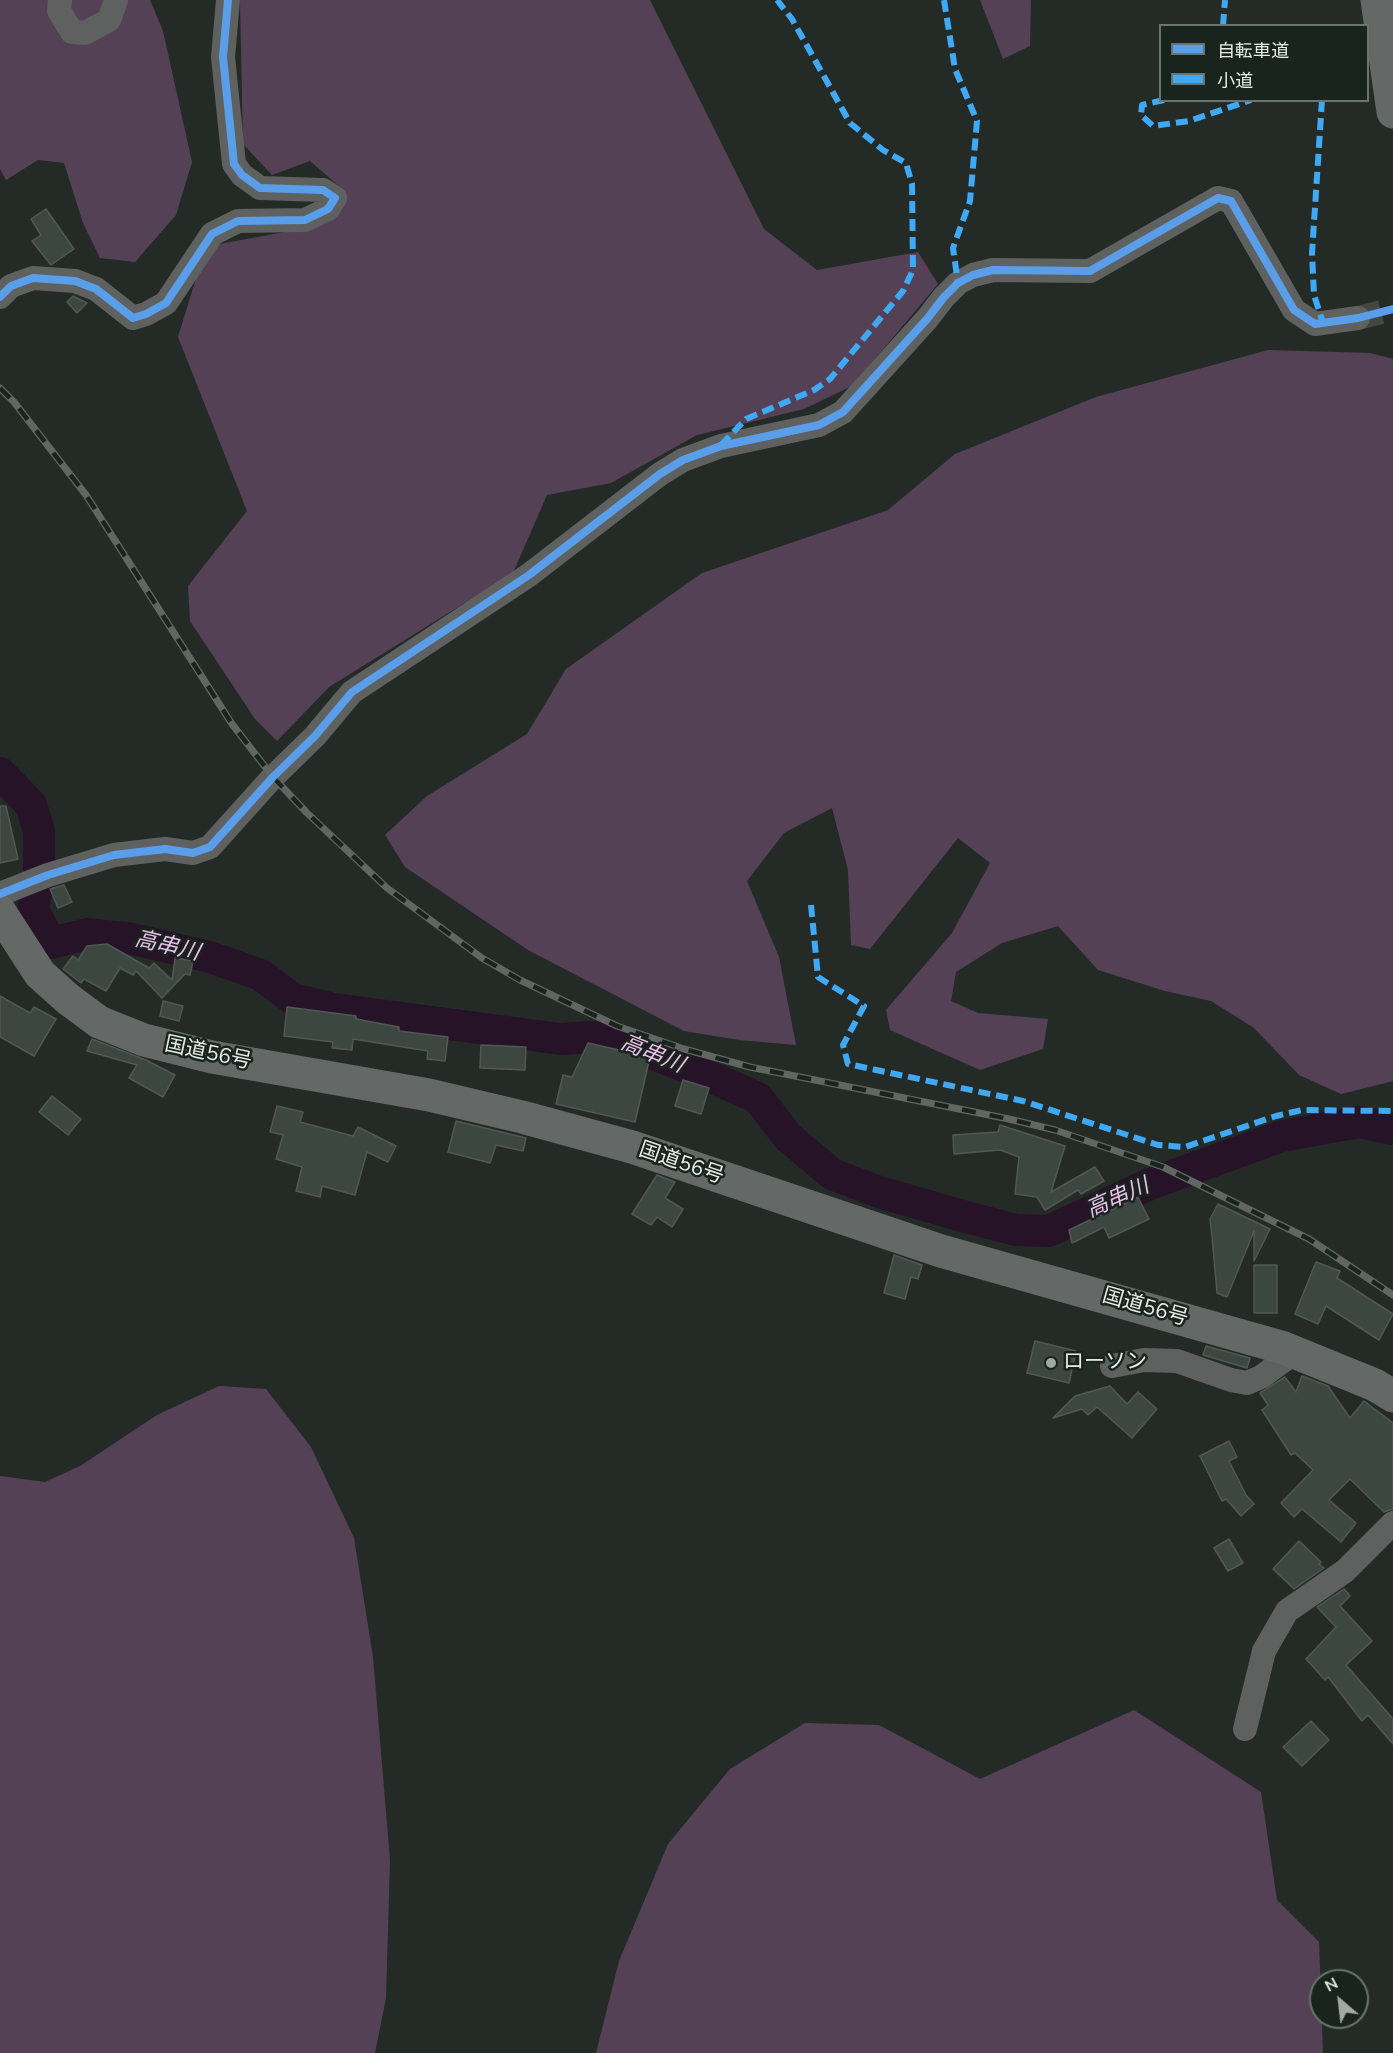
<!DOCTYPE html>
<html>
<head>
<meta charset="utf-8">
<style>
  body { margin:0 }
  #map { position:relative; width:1393px; height:2053px; overflow:hidden; background:#242b27; font-family:"Nunito Sans","Noto Sans JP",sans-serif }
  canvas { display:block }
  .legend { position:absolute; left:1159px; top:24px; width:210px; height:78px; box-sizing:border-box; background:#18241d; border:2px solid #6a746e; margin:0; padding:8px 10px; list-style:none; font-size:18px; color:#e5ede8 }
  .legend li { display:flex; align-items:center; gap:12px; height:30px }
  .legend b { width:30px; border:2px solid #6a746e }
  .north { position:absolute; left:1309px; top:1969px; width:60px; height:60px; box-sizing:border-box; background:#18241d; border:2px solid #6a746e; border-radius:50%; rotate:332deg; font-size:16px; font-weight:700; line-height:24px; text-align:center; color:#e5ede8 }
  .north::after { content:''; display:block; margin:auto; width:21px; height:27px; background:#a1a9a4; clip-path:polygon(50% 0,100% 100%,50% 72%,0 100%) }
</style>
</head>
<body>
<div id="map">
<canvas width="1393" height="2053"></canvas>
<ul class="legend">
<li><b style="height:8px;background:#5a9eea"></b>自転車道</li>
<li><b style="height:8px;background:#3fa9f5"></b>小道</li>
</ul>
<div class="north">N</div>
</div>
<script>
const g = document.querySelector('canvas').getContext('2d');
g.lineJoin = 'round';
function paint(path, color) {
  g.fillStyle = color;
  g.fill(path, 'evenodd');
}
function poly(rows) {
  const path = new Path2D();
  for (const r of rows) {
    path.moveTo(r[0], r[1]);
    for (let i = 2; i < r.length; i += 2) path.lineTo(r[i], r[i + 1]);
  }
  return path;
}
function stroke(path, color, width, dash) {
  g.strokeStyle = color;
  g.lineWidth = width;
  g.lineCap = dash ? 'butt' : 'round';
  g.setLineDash(dash || []);
  g.stroke(path);
}
function drawText(font, color, halo, rows, align = 'center') {
  g.font = font + ' "Nunito Sans","Noto Sans JP",sans-serif';
  g.lineWidth = 5;
  g.setLineDash([]);
  g.textBaseline = 'middle';
  g.strokeStyle = halo;
  g.fillStyle = color;
  for (const [text, x, y, turn = 0] of rows) {
    g.save();
    g.translate(x, y);
    g.rotate((+turn || 0) * Math.PI / 180);
    g.textAlign = isNaN(turn) ? turn : align;
    if (halo) g.strokeText(text, 0, 0);
    g.fillText(text, 0, 0);
    g.restore();
  }
}
paint(poly([
  [0,0,150,0,163,31,192,162,176,215,135,262,100,258,83,223,64,163,38,160,6,180,0,169],
  [240,0,650,0,764,229,817,270,918,252,938,284,852,386,804,409,697,435,611,483,547,495,513,573,329,687,277,741,255,719,190,621,188,586,247,511,178,337,198,272,219,244,296,230,343,208,341,188,310,161,272,175,243,144],
  [980,0,1031,0,1030,46,1003,59],
  [1268,350,1370,353,1393,359,1393,1081,1341,1094,1299,1075,1254,1028,1211,1001,1165,991,1098,970,1058,926,1002,943,956,972,951,1001,978,1013,1048,1019,1043,1049,980,1070,890,1030,886,1010,952,933,990,863,958,838,870,949,851,945,848,870,832,808,784,833,747,881,779,957,796,1045,739,1040,684,1031,528,950,405,867,385,835,427,796,527,734,566,669,702,573,888,510,955,454,1096,397],
  [219,1386,266,1389,311,1447,354,1538,373,1657,390,1860,386,1998,375,2053,0,2053,0,1476,45,1482,80,1466,157,1415],
  [1134,1710,1261,1792,1277,1900,1319,1942,1323,2053,596,2053,619,1961,668,1844,730,1769,805,1723,879,1725,980,1779]
]), '#554156');
stroke(poly([
  [0,773,31,805,39,831,39,872,33,910,51,943,87,934,133,939,210,957,261,975,293,999,334,1009,561,1039,606,1036,695,1070,758,1098,788,1137,832,1174,879,1192,966,1217,1016,1230,1049,1231,1150,1184,1282,1136,1359,1122,1393,1129]
]), '#271328', 32);
const building = poly([
  [46,209,74,249,51,265,32,241,41,235,31,219,46,209],
  [73,296,87,303,77,313,67,302,73,296],
  [0,806,6,806,18,859,0,863,0,806],
  [64,885,72,902,58,908,50,889,64,885],
  [107,944,149,968,154,963,172,980,175,958,193,961,190,975,185,974,162,998,136,971,133,975,120,968,106,991,84,979,81,983,63,969,73,956,78,960,87,946,107,944],
  [0,996,30,1013,34,1007,56,1019,34,1056,0,1037,0,996],
  [163,1001,183,1006,179,1021,160,1016,163,1001],
  [287,1007,356,1016,356,1019,399,1027,399,1031,448,1037,445,1061,427,1059,428,1051,353,1039,352,1050,332,1048,333,1042,284,1036,287,1007],
  [92,1039,146,1060,175,1075,163,1097,129,1078,137,1065,87,1051,92,1039],
  [588,1043,650,1057,635,1122,556,1104,563,1075,572,1077,588,1043],
  [481,1045,526,1047,525,1070,480,1068,481,1045],
  [683,1080,709,1088,701,1114,675,1106,683,1080],
  [52,1096,81,1119,68,1135,39,1112,52,1096],
  [277,1106,303,1112,300,1122,353,1136,358,1127,396,1146,388,1162,367,1152,355,1195,322,1186,320,1197,296,1191,302,1167,276,1159,283,1135,270,1132,277,1106],
  [456,1121,526,1138,523,1151,496,1145,490,1163,448,1152,456,1121],
  [1000,1125,1065,1146,1051,1192,1095,1167,1104,1181,1081,1194,1078,1190,1045,1210,1037,1197,1015,1194,1019,1157,1000,1150,954,1154,953,1135,998,1132,1000,1125],
  [657,1175,675,1182,665,1198,683,1209,672,1227,657,1217,651,1225,632,1214,657,1175],
  [1138,1197,1149,1219,1109,1238,1104,1227,1072,1243,1069,1230,1138,1197],
  [1218,1204,1270,1229,1254,1261,1254,1231,1227,1297,1217,1293,1212,1236,1210,1219,1218,1204],
  [894,1255,922,1265,918,1279,911,1277,905,1299,884,1293,894,1255],
  [1316,1262,1340,1271,1337,1278,1393,1314,1379,1340,1326,1306,1318,1324,1295,1314,1316,1262],
  [1254,1265,1277,1265,1277,1313,1254,1313,1254,1265],
  [1035,1341,1076,1351,1069,1383,1027,1373,1035,1341],
  [1206,1346,1250,1358,1247,1368,1203,1355,1206,1346],
  [1302,1376,1328,1386,1350,1418,1364,1401,1393,1423,1393,1509,1384,1512,1350,1479,1329,1500,1356,1523,1341,1542,1302,1509,1294,1517,1281,1503,1313,1470,1295,1453,1291,1455,1262,1410,1268,1405,1260,1393,1285,1377,1296,1392,1302,1376],
  [1110,1386,1127,1404,1138,1392,1157,1409,1132,1438,1097,1407,1088,1415,1082,1409,1053,1418,1075,1396,1110,1386],
  [1229,1441,1237,1457,1229,1461,1246,1495,1254,1504,1241,1516,1226,1499,1222,1501,1200,1456,1229,1441],
  [1229,1539,1243,1563,1228,1571,1214,1548,1229,1539],
  [1299,1541,1321,1562,1319,1564,1324,1568,1294,1589,1273,1569,1299,1541],
  [1344,1589,1350,1596,1340,1606,1372,1641,1346,1665,1393,1719,1393,1744,1368,1715,1362,1721,1328,1677,1325,1680,1306,1659,1336,1627,1317,1607,1344,1589],
  [1311,1721,1329,1740,1302,1766,1283,1747,1311,1721]
]);
paint(building, '#3d4742');
stroke(building, '#525754', 1.5);
stroke(poly([
  [1358,318,1393,309]
]), '#414844', 24, [24, 12]);
stroke(poly([
  [60,0,59,11,72,32,85,33,109,20,116,0],
  [0,297,11,286,33,278,75,281,96,289,133,318,146,314,166,303,212,234,238,221,305,220,328,209,335,198,323,190,260,188,242,175,234,164,223,57,228,0],
  [0,894,48,875,114,855,165,849,193,853,210,847,273,777,315,736,352,692,529,575,660,474,683,460,721,446,819,425,843,412,927,319,944,297,958,283,973,275,993,270,1090,271,1218,198,1231,201,1294,310,1315,324,1358,318],
  [1112,1366,1144,1360,1177,1361,1231,1380,1247,1383,1261,1377,1294,1353],
  [1245,1729,1264,1651,1287,1611,1345,1571,1393,1523]
]), '#5e615f', 24);
stroke(poly([
  [1377,0,1393,112],
  [0,912,40,974,68,999,99,1022,144,1040,212,1057,429,1095,522,1117,632,1147,941,1251,1284,1348,1375,1385,1393,1396]
]), '#646866', 33);
const rail = poly([
  [0,388,14,402,86,495,232,724,273,777,306,812,387,888,482,958,520,980,617,1026,684,1049,750,1067,1009,1119,1055,1130,1163,1167,1309,1239,1393,1295]
]);
stroke(rail, '#616563', 7);
stroke(rail, '#18241d', 4.5, [14]);
stroke(poly([
  [944,0,955,69,977,121,970,201,953,248,958,283],
  [1223,26,1225,0],
  [1164,100,1142,105,1141,115,1153,126,1189,121,1251,100],
  [1322,100,1312,253,1314,295,1323,323],
  [721,445,746,419,814,390,830,379,903,291,913,270,912,184,906,163,883,150,850,123,792,19,777,0],
  [811,905,818,977,864,1006,843,1045,848,1064,1023,1101,1158,1145,1185,1147,1276,1116,1302,1110,1393,1111]
]), '#3fa9f5', 6, [12, 6]);
stroke(poly([
  [0,297,11,286,33,278,75,281,96,289,133,318,146,314,166,303,212,234,238,221,305,220,328,209,335,198,323,190,260,188,242,175,234,164,223,57,228,0],
  [0,894,48,875,114,855,165,849,193,853,210,847,273,777,315,736,352,692,529,575,660,474,683,460,721,446,819,425,843,412,927,319,944,297,958,283,973,275,993,270,1090,271,1218,198,1231,201,1294,310,1315,324,1358,318,1393,309]
]), '#5a9eea', 8);
for (const [x, y, r, color] of [
  [1051,1363,6,"#a1a9a4"]
]) {
  const dot = new Path2D();
  dot.arc(x, y, r, 0, 2 * Math.PI);
  g.fillStyle = color;
  g.fill(dot);
  stroke(dot, '#18241d', 2);
}
drawText('21px', '#e5ede8', '#18241d', [
  ["国道56号",208,1054,12],
  ["国道56号",681,1164,19],
  ["国道56号",1145,1308,16]
]);
drawText('21px', '#e5ede8', '#18241d', [
  ["ローソン",1063,1363]
], 'left');
drawText('italic 22px', '#edbded', '#18241d', [
  ["高串川",167,947,13],
  ["高串川",652,1055,22],
  ["高串川",1118,1199,-24]
]);
</script>
</body>
</html>
